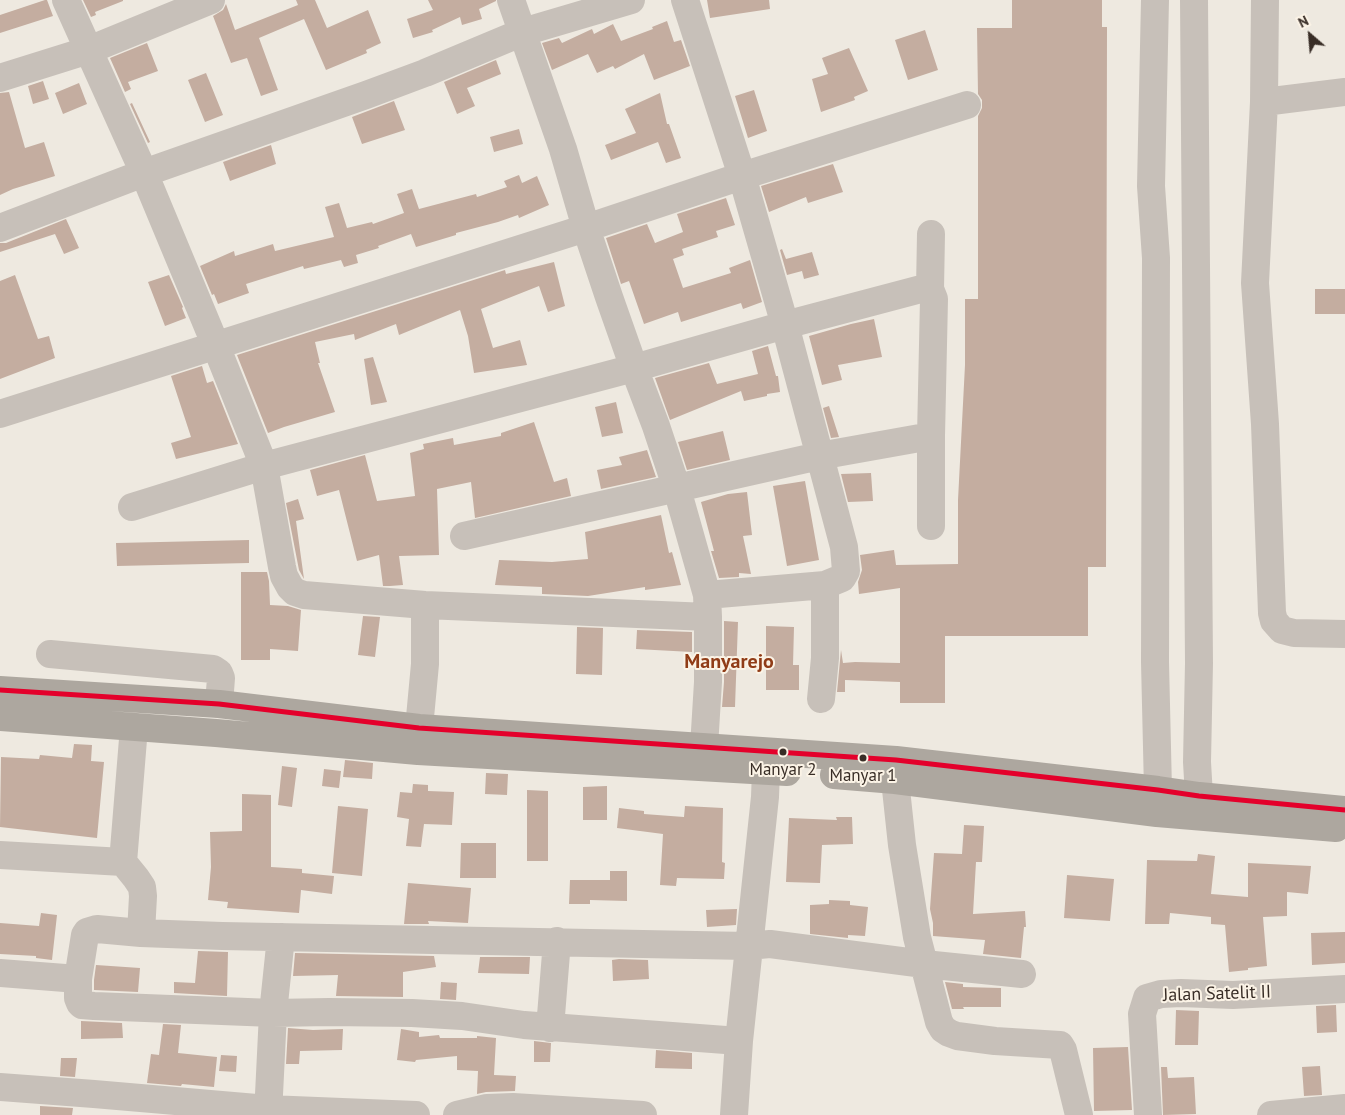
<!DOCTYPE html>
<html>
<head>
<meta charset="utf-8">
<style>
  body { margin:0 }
  #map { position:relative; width:1345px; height:1115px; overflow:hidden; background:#eee9e0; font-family:"PT Sans",sans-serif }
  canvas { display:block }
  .north { position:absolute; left:1285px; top:10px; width:50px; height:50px; -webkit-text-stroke:4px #fbf3e6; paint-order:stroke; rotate:333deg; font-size:14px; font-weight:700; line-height:20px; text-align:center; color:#382d26 }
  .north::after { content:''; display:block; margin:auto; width:18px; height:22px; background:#382d26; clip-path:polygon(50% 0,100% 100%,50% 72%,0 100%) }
</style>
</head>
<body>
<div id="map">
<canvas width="1345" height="1115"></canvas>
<div class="north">N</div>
</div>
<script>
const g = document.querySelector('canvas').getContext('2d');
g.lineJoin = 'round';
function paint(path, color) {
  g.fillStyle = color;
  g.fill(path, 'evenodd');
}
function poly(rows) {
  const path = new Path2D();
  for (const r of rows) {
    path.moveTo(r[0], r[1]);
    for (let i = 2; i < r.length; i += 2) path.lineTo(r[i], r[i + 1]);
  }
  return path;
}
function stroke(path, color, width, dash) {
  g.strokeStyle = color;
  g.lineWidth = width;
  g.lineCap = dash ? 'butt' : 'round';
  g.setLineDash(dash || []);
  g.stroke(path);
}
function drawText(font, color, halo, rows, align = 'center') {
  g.font = font + ' "PT Sans",sans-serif';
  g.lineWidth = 4;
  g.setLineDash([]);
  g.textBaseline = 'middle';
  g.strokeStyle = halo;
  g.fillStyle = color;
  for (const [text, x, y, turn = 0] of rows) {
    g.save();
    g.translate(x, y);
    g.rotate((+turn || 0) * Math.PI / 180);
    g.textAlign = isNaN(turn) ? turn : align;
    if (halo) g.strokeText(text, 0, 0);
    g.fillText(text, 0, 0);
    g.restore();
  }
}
paint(poly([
  [45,0,47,0,53,16,0,33,0,15],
  [83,0,123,0,123,1,95,12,96,15,91,17],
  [296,0,315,0,327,28,368,10,381,43,366,50,367,53,326,70,304,19,259,38,278,90,261,96,247,58,231,63,213,16,223,10,226,4,235,30,298,5],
  [428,0,496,0,496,1,479,9,482,19,462,25,460,17,432,30,433,32,413,38,407,19,433,10],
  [707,0,769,0,770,9,710,18],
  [1012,0,1102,0,1102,27,1107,27,1106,567,1088,567,1088,636,945,636,945,703,900,703,900,682,845,680,845,692,837,692,841,650,843,663,855,662,900,663,900,588,859,594,858,582,862,570,860,555,894,550,896,565,958,564,958,500,965,365,965,299,978,299,978,116,982,108,982,100,978,94,977,28,1012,28],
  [667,21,674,42,681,40,690,66,654,80,644,54,615,69,613,66,597,73,588,54,552,70,542,43,559,38,562,43,592,29,594,34,613,24,621,41,653,29,652,27],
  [925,30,938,70,908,80,895,40],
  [147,43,158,71,128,82,131,89,125,92,110,58],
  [849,48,868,91,854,97,855,100,821,112,812,79,828,74,822,58],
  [496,60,501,74,467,88,475,106,457,114,444,82],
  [206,73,223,115,205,122,188,80],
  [43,81,49,99,33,104,28,86],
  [79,83,87,104,63,114,55,93],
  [754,90,767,131,748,138,735,96],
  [9,92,25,148,44,142,55,176,13,189,0,195,0,93],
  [660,93,667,124,669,124,681,158,666,163,658,142,611,160,605,145,636,133,625,109],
  [394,101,405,130,362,144,352,117],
  [132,103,150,142,148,143,130,104],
  [519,129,523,144,494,152,490,137],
  [271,145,276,164,230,181,223,162],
  [833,164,843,192,808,203,806,197,769,212,761,186],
  [519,175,522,183,537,176,549,205,519,218,518,215,498,222,456,233,456,235,416,247,411,234,378,246,379,248,356,255,358,263,344,267,341,260,304,269,303,266,246,284,249,293,218,304,214,294,212,295,200,266,234,251,235,256,273,244,275,251,334,237,325,207,339,203,347,228,372,222,373,224,404,213,397,194,412,189,419,209,476,194,477,197,507,187,504,181],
  [726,198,735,225,716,231,718,237,682,249,684,255,673,259,683,288,731,273,729,268,750,260,762,302,743,309,741,303,681,322,678,312,644,324,629,281,621,284,606,238,647,224,655,243,683,232,677,214],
  [66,219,79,248,64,254,55,234,0,252,0,243,6,243],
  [782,249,786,259,812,252,819,275,804,279,802,271,787,275,780,250],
  [554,262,565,306,548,312,539,286,481,309,493,348,520,340,527,365,474,373,468,336,460,310,399,335,396,324,355,340,354,334,315,342,320,363,318,363,335,412,284,427,268,433,237,355,505,270,506,274],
  [15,275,38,339,49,336,55,358,0,379,0,281],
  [169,275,183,307,182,308,186,318,165,326,148,282],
  [1315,289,1345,289,1345,314,1315,314],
  [874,319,882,357,838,365,842,380,822,385,809,336,851,324],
  [768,346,776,376,778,376,780,392,767,394,767,396,744,401,741,391,670,420,655,378,709,363,717,384,758,374,752,351],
  [373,357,387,402,371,405,364,359],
  [202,366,207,383,213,381,238,444,176,459,171,443,191,437,171,376],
  [616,402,623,433,602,437,595,407],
  [829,406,839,437,831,438,823,408],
  [534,422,554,482,567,478,571,496,475,518,471,482,437,489,439,555,399,556,403,585,390,586,383,586,379,555,357,561,339,490,317,496,310,470,365,455,377,501,415,496,410,453,424,449,423,444,453,438,454,445,501,436,501,433],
  [723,431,730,460,687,470,678,442],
  [647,450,656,477,601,489,597,470,622,465,619,457],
  [871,473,873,501,848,502,841,474],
  [805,481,819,560,787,566,773,486],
  [747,492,752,535,743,536,751,574,739,573,739,577,719,578,711,551,714,551,701,502,728,494],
  [298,499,304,519,296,521,304,579,299,570,286,503],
  [661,515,669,553,672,552,681,585,645,590,645,587,588,596,542,594,542,587,495,585,499,560,552,562,588,559,585,532],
  [249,540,249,563,117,566,116,543],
  [241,572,267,572,269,581,270,605,288,606,301,610,298,651,270,649,270,660,241,660],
  [363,616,380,617,375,657,358,655],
  [724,621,738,622,735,707,722,707,724,682],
  [766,626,794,627,793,665,799,665,799,690,766,690],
  [577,627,603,628,602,675,576,674],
  [637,630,692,632,692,652,636,649],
  [74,744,92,745,91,761,104,762,97,838,0,827,1,757,39,759,40,755,72,758],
  [345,760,373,763,372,779,343,777],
  [282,766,297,768,292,807,278,805],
  [324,769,341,771,339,788,322,786],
  [486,773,508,774,507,795,485,794],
  [413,784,428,785,428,791,454,792,452,825,424,824,421,847,406,846,409,819,397,817,400,792,412,793],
  [607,786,607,820,583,820,583,787],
  [527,790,548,791,548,861,527,861],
  [242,794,271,795,271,867,302,869,302,873,334,876,332,894,301,890,299,913,227,908,228,902,208,900,211,867,210,832,242,831],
  [338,806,368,809,362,876,332,873],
  [685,806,723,808,722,862,725,863,724,879,677,878,676,886,660,885,663,834,617,828,619,808,644,811,644,814,684,817],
  [836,817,852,817,853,844,822,845,820,883,786,882,789,818,837,820],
  [964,825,984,826,982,862,976,862,973,914,1025,911,1026,927,1024,927,1021,958,983,954,985,940,933,936,933,923,930,909,934,853,962,854],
  [461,843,496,843,496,878,460,878],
  [1198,854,1215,856,1211,894,1248,897,1248,863,1311,866,1308,894,1287,892,1287,916,1263,917,1267,966,1248,968,1248,970,1229,972,1225,925,1211,924,1211,917,1170,913,1169,924,1145,924,1147,860,1197,861],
  [610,871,627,871,627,901,590,900,590,904,569,904,570,880,610,880],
  [1067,875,1114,879,1110,921,1064,918],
  [408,883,471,888,468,923,428,921,429,924,404,924],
  [829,900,850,901,850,905,868,907,865,936,848,935,848,938,810,934,810,905,829,904],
  [737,909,736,925,707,927,706,910],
  [41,913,57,915,52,960,36,958,36,956,0,954,0,923,39,926],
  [1345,932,1345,963,1312,965,1311,933],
  [198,951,228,952,227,996,174,993,174,982,195,983],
  [295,953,434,956,436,967,403,972,403,997,336,996,338,975,293,976],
  [480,957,530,957,529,974,478,973],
  [619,959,648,960,649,979,613,981,612,960],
  [96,965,140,968,138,992,94,990,94,980],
  [441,982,457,983,456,1000,440,999],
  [945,982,963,984,963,987,1001,988,1001,1007,963,1007,964,1009,952,1009],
  [1336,1005,1337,1032,1317,1033,1316,1006],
  [1176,1010,1199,1011,1198,1045,1175,1045],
  [81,1021,122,1023,123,1038,81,1039],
  [163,1024,181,1025,178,1053,217,1057,214,1087,182,1084,181,1086,147,1083,151,1054,159,1055],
  [288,1028,313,1030,343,1029,342,1050,300,1051,299,1064,286,1064],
  [401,1029,419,1032,419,1037,439,1035,440,1038,477,1038,477,1036,496,1038,494,1075,516,1076,515,1091,486,1092,477,1094,478,1071,457,1070,457,1056,416,1060,415,1062,397,1060],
  [534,1041,551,1043,550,1062,534,1062],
  [1128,1047,1132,1110,1094,1111,1093,1048],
  [656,1050,692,1053,692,1069,655,1068],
  [221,1055,237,1056,236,1072,219,1071],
  [61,1058,77,1058,75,1077,60,1076],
  [1320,1066,1322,1095,1304,1096,1302,1067],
  [1161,1067,1167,1067,1168,1078,1194,1077,1196,1114,1163,1115],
  [40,1106,73,1108,72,1115,40,1115]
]), '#c4ada0');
stroke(poly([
  [66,0,144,173,216,346,264,466,282,567,284,576,290,587,295,592,304,595,425,605,708,617],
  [511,0,563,149,586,228,609,297,634,368,656,426,677,489,707,595,708,617,708,682,704,747],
  [685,0,742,176,785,325,844,547,846,571,842,578,825,585,707,595],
  [1155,0,1151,186,1156,258,1155,662,1158,790],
  [1194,0,1199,663,1197,762,1199,796],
  [1265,0,1264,102,1255,283,1265,424,1272,613,1274,621,1282,630,1294,633,1345,634],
  [0,78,89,50,211,0],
  [1264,102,1345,92],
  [0,228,144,173,366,95,425,73,523,32,631,0],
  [931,234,930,289,934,299,931,436,931,526],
  [0,414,586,228,742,176,967,105],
  [132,507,264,466,634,368,785,325,921,289,930,289],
  [464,536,819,456,931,436],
  [50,654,213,669,219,673,221,678,219,704],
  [821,699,825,658,825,585],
  [419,728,425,664,425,605],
  [895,780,902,845,917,937,939,1022,943,1029,949,1033,957,1036,995,1041,1060,1045,1063,1050,1079,1115],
  [0,855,123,862,136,878,142,887,143,896,141,933],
  [123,862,134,727],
  [0,973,78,979],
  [550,1028,557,941],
  [739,1041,524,1025,462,1016,412,1013,329,1012,273,1013,94,1006,82,1005,80,1003,78,998,78,979,85,935,87,932,97,929,141,933,222,936,748,946,770,944,924,964,1022,974],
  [0,1087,94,1094,268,1109,416,1115],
  [268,1115,273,1013,281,937],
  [457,1115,487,1108,513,1107,643,1115],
  [734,1115,739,1041,765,797,766,770],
  [1148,1115,1142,1014,1147,998,1161,994,1181,993,1233,995,1345,989],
  [1271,1115,1345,1108]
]), '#c7c0b9', 28);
stroke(poly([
  [0,690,219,704,419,728,896,760,1158,790,1199,796,1345,810],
  [0,717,216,733,418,751,787,772],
  [834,775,895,780,1157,813,1336,828]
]), '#ada79f', 28);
stroke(poly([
  [0,690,219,704,419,728,896,760,1158,790,1199,796,1345,810]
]), '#e4002b', 5);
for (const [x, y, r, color] of [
  [783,752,4.5,"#382d26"],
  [863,758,4.5,"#382d26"]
]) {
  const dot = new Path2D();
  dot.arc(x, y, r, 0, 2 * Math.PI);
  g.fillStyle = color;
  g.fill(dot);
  stroke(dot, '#fbf3e6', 2);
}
drawText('17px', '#382d26', '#fbf3e6', [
  ["Manyar 2",783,770],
  ["Manyar 1",863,776]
]);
drawText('18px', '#382d26', '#fbf3e6', [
  ["Jalan Satelit II",1217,994,-2]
]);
drawText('bold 20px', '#903c17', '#fbf3e6', [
  ["Manyarejo",729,662]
]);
</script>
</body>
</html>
